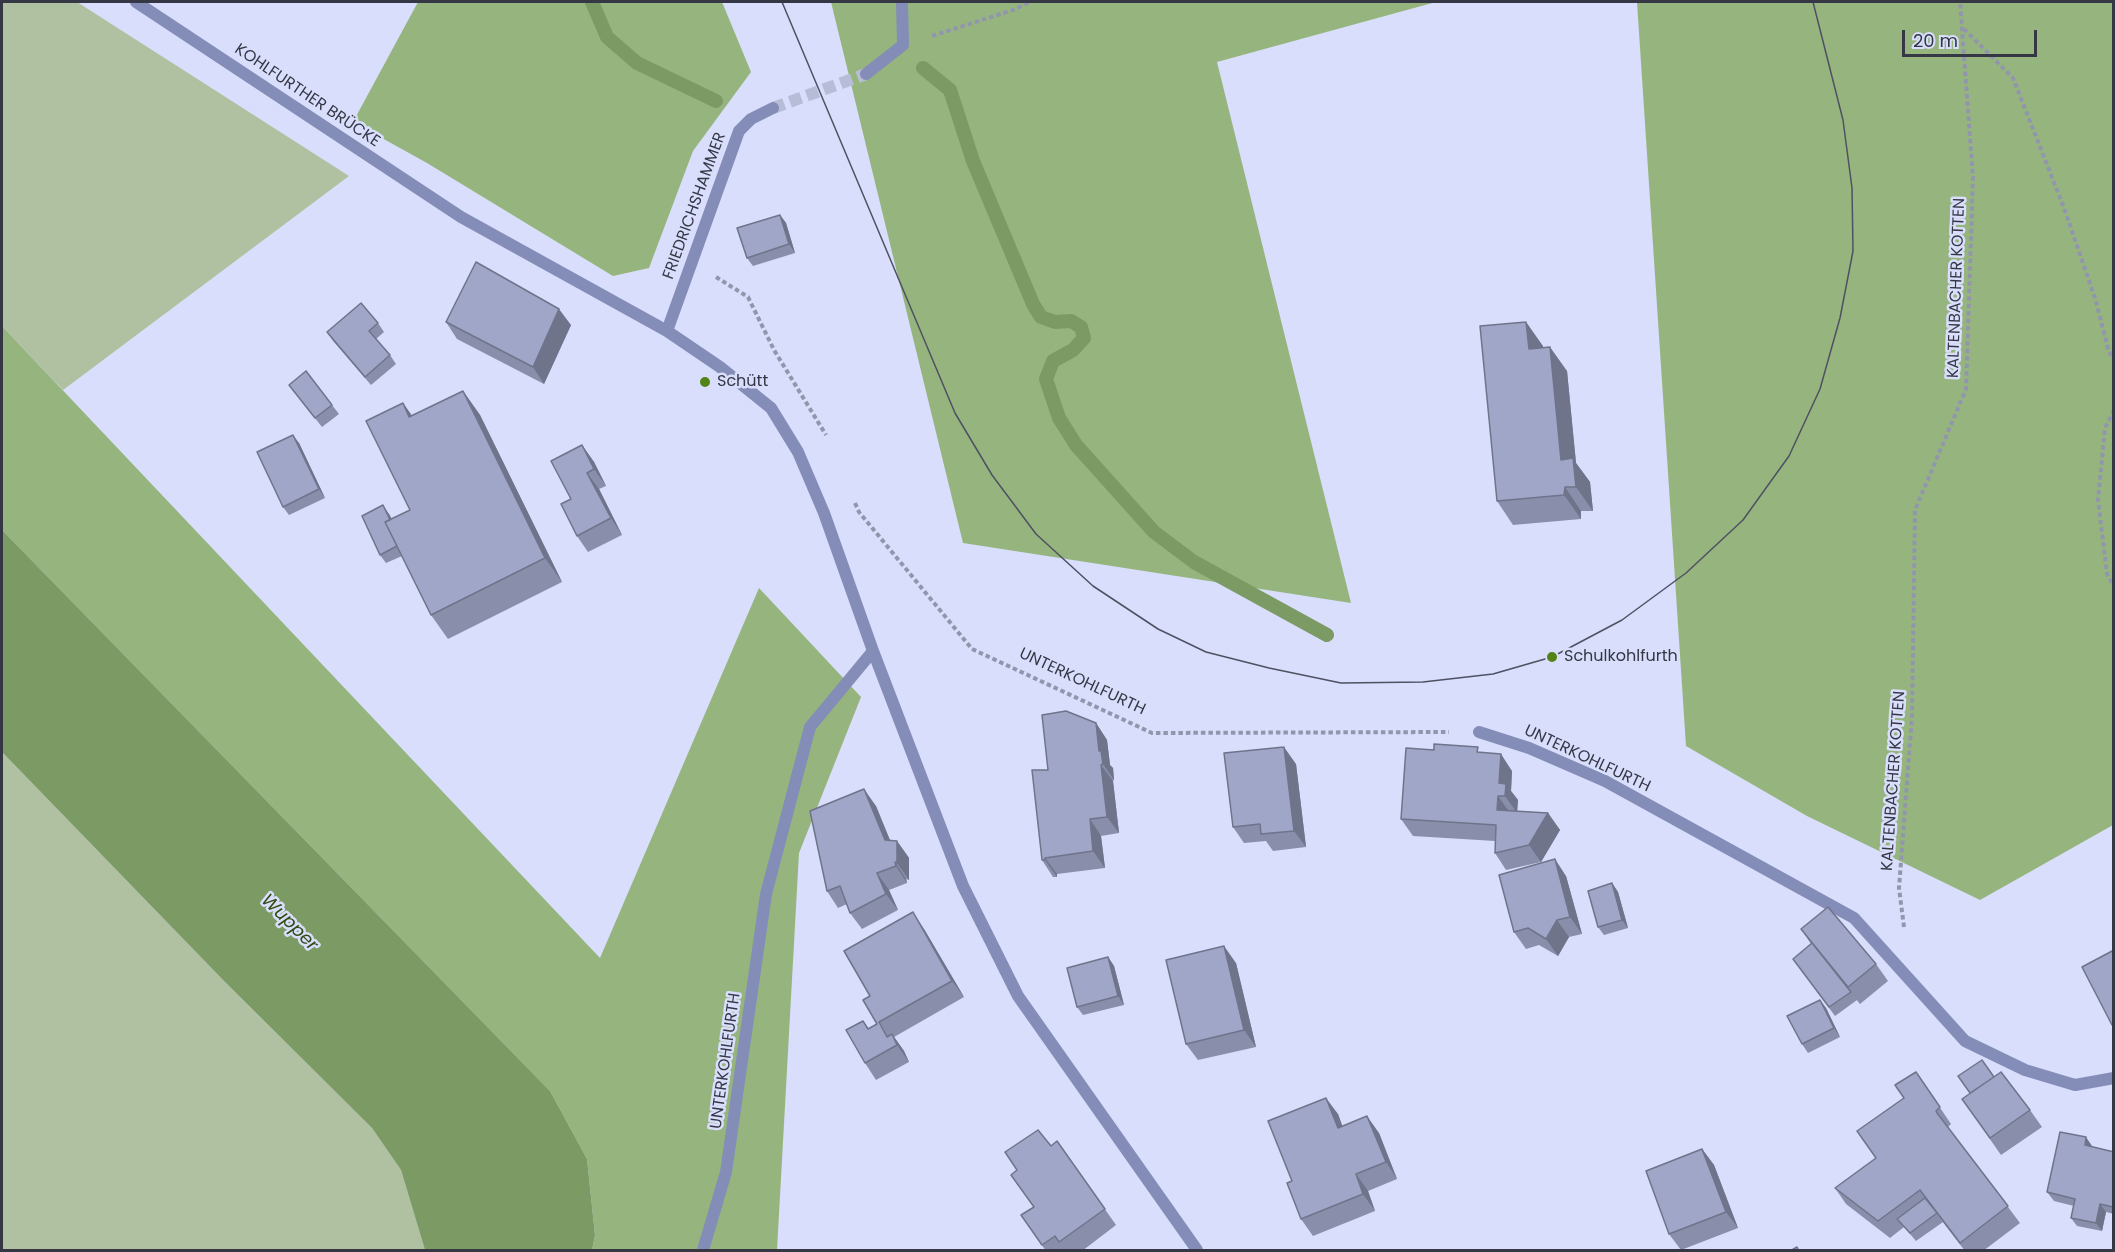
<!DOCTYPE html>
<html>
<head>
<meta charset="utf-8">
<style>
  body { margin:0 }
  #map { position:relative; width:2115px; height:1252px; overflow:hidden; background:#d8defb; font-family:Poppins,sans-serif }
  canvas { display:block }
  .frame { position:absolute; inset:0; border:3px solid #353745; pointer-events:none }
  .scale { position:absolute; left:1902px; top:30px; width:135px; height:27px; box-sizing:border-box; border:3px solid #353745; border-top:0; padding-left:8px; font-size:18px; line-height:21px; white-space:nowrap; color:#353745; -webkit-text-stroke:4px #d8defb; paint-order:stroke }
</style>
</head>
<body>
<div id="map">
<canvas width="2115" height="1252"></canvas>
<div class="frame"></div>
<div class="scale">20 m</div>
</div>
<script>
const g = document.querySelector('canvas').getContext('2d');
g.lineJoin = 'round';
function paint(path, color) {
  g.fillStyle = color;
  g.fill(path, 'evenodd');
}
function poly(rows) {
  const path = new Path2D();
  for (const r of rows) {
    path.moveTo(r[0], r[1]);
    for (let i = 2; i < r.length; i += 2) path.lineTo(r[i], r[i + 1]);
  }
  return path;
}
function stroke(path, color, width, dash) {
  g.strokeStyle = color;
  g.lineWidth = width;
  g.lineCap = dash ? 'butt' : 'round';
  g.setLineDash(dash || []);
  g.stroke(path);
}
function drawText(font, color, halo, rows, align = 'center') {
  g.font = font + ' Poppins,sans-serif';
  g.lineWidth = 5;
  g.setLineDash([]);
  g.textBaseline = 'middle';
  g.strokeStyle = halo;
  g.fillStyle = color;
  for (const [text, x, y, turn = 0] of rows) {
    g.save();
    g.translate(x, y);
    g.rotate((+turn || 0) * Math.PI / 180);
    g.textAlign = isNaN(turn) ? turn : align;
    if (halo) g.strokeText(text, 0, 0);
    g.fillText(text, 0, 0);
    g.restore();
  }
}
paint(poly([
  [2,2,77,2,349,176,63,390,2,326],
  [2,752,225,982,372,1128,401,1170,425,1250,2,1250]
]), '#afc1a0');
paint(poly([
  [418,2,722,2,751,72,693,151,649,268,613,276,427,163,353,122],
  [831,2,1436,2,1217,62,1351,603,963,543],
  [1637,2,2113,2,2113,825,1980,900,1807,816,1686,746],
  [2,326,600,958,759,588,861,697,799,853,777,1250,592,1250,595,1235,587,1159,550,1091,2,530]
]), '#96b57e');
paint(poly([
  [2,530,550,1091,587,1159,595,1235,592,1250,425,1250,401,1170,372,1128,225,982,2,752]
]), '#7c9a64');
stroke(poly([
  [592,2,607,37,637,63,716,101],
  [923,68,950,90,973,161,1033,304,1041,317,1055,322,1071,321,1081,327,1084,338,1073,350,1053,361,1046,379,1059,418,1076,445,1154,532,1194,562,1327,635]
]), '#7c9a64', 14);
stroke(poly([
  [773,108,866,74]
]), '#b7bdd7', 12, [12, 6]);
stroke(poly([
  [1964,29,2013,78,2064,208,2095,298,2109,352,2114,359],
  [932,36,1013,10,1030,2],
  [716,277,748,297,774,350,826,435],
  [2114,410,2105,428,2098,500,2107,574,2114,587],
  [855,503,859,512,972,649,1152,733,1449,732],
  [1904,927,1899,888,1912,716,1915,510,1966,389,1973,178,1960,2]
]), '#9296ad', 4, [4.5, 3]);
stroke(poly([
  [136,2,461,217,667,331,720,367,771,408,798,452,824,513,873,651,963,886,1018,996,1197,1250],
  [866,74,903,45,902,2],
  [667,331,739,131,751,119,773,108],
  [1479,732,1529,748,1605,781,1854,918,1965,1041,2025,1070,2075,1085,2114,1078],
  [703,1250,726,1172,766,894,810,727,873,651]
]), '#848db7', 12);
stroke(poly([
  [782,2,955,413,992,475,1036,534,1093,586,1158,629,1206,652,1269,668,1341,683,1423,682,1493,674,1552,657,1622,620,1686,573,1743,520,1789,456,1820,389,1840,318,1853,251,1852,188,1843,120,1813,2]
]), '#4f5162', 1.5);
paint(poly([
  [780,215,786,223,795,253,753,266,747,258],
  [446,322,571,325,544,384,457,339],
  [1526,322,1543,347,1567,371,1576,463,1590,482,1593,511,1581,511,1581,519,1513,525,1497,501],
  [378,323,384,332,376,339,390,355,396,364,371,385,333,341,327,332],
  [289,385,332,405,339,414,322,427],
  [463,391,480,415,562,582,448,639,431,615,402,556,386,563,380,555,389,514,392,519,410,510,403,403,412,416],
  [299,443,325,498,289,515,283,507],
  [582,445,594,462,606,486,599,489,622,535,588,552,577,536,571,499],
  [1096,723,1107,740,1110,765,1113,768,1114,780,1113,781,1119,833,1101,836,1105,868,1057,874,1057,877,1053,877,1042,860,1048,770],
  [1482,753,1512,771,1511,791,1518,800,1517,811,1548,813,1560,830,1541,862,1506,870,1495,853,1495,841,1413,836,1401,819],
  [1296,764,1306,847,1273,851,1266,841,1244,843,1233,827],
  [876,806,890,841,897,841,909,858,909,880,906,879,907,883,889,890,898,910,862,929,850,913,847,904,838,908,827,891],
  [1566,876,1582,934,1569,937,1558,956,1539,945,1526,949,1514,932],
  [1612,883,1618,892,1628,928,1604,935,1598,927],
  [924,929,964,997,894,1037,904,1051,909,1062,876,1080,865,1063,863,1021,869,1029,877,1024,870,996],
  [1801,929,1876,964,1888,981,1860,1004,1856,999,1857,1000,1835,1016,1793,959,1811,944],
  [1108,957,1114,966,1124,1005,1083,1015,1077,1007],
  [1236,963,1256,1047,1198,1060,1186,1044],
  [1820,1000,1826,1008,1840,1037,1808,1053,1802,1044],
  [1916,1072,1951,1124,1948,1127,2020,1223,1983,1251,1965,1251,1942,1221,1943,1222,1916,1241,1904,1227,1890,1238,1846,1204,1835,1188,1876,1158],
  [1994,1077,2030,1110,2042,1127,2001,1155,1962,1099],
  [1338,1114,1342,1126,1379,1133,1397,1179,1368,1191,1375,1211,1313,1236,1301,1219,1292,1181],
  [1057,1141,1116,1225,1082,1251,1046,1251,1021,1215,1034,1207,1051,1146],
  [2092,1146,2092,1147,2114,1152,2114,1214,2106,1212,2102,1231,2077,1226,2071,1218,2074,1206,2054,1201,2047,1192],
  [1702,1149,1714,1165,1738,1228,1681,1250,1669,1234]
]), '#898fab');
paint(poly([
  [780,215,786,223,795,253,789,244],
  [559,309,571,325,544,384,533,367],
  [1526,322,1543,346,1546,373,1529,349],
  [1550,347,1567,371,1576,463,1590,482,1593,511,1576,487,1561,460],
  [463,391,480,415,562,582,545,558],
  [403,403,420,427,409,417],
  [293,435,299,443,325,498,319,489],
  [582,445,594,462,606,486,594,469],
  [587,473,599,489,622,535,611,518],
  [1565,487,1581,511,1581,519,1564,495],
  [383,505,389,514,400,536,394,528],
  [1096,723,1107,740,1110,765,1113,768,1114,780,1103,764,1099,751],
  [1284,747,1296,764,1306,847,1294,831],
  [1501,754,1512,771,1511,791,1518,800,1517,813,1505,796,1499,783],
  [1101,765,1113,781,1119,833,1107,817],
  [864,789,876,806,897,857,897,841,909,858,909,880,897,863,885,840],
  [1498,796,1510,813,1497,810],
  [1548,813,1560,830,1541,862,1529,845],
  [1090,819,1101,836,1105,868,1093,851],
  [1045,858,1057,874,1057,877,1045,860],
  [1555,859,1566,876,1582,934,1570,917],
  [895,862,906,879,907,883,896,866],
  [877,873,889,890,898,910,886,894],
  [1612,883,1618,892,1628,928,1622,920],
  [913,912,924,929,964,997,952,981],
  [1557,920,1569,937,1558,956,1546,939],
  [1224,946,1236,963,1256,1047,1244,1030],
  [1108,957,1114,966,1124,1005,1118,996],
  [1820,1000,1826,1008,1840,1037,1834,1028],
  [892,1034,904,1051,909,1062,897,1045],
  [1326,1098,1338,1114,1349,1144,1338,1128],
  [1367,1116,1379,1133,1397,1179,1386,1162],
  [2086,1137,2092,1146,2091,1153,2085,1145],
  [1702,1149,1714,1165,1738,1228,1726,1212],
  [1356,1174,1368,1191,1375,1211,1363,1194],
  [2100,1204,2106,1212,2102,1231,2096,1223]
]), '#6f748b');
const building = poly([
  [780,215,789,244,747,258,737,228,780,215],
  [476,262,559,309,533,367,446,322,476,262],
  [361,303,378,323,369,331,390,355,365,377,327,332,361,303],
  [1526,322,1529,349,1550,347,1561,460,1573,458,1576,487,1565,487,1564,495,1497,501,1480,326,1526,322],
  [306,371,332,405,315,418,289,385,306,371],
  [463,391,545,558,431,615,385,522,410,510,366,421,403,403,409,417,463,391],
  [293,435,319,489,283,507,257,452,293,435],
  [582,445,594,469,587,473,611,518,577,536,561,504,571,499,551,461,582,445],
  [383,505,390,520,385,522,397,546,380,555,362,516,383,505],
  [1066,711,1096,723,1099,751,1101,751,1103,764,1101,765,1107,817,1090,819,1093,851,1045,858,1045,860,1042,860,1032,770,1048,770,1042,715,1066,711],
  [1434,744,1478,747,1477,752,1501,754,1499,783,1506,784,1505,796,1498,796,1497,810,1548,813,1529,845,1495,853,1496,825,1401,819,1406,748,1434,750,1434,744],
  [1284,747,1294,831,1261,834,1260,824,1233,827,1224,753,1284,747],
  [864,789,885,840,897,841,897,863,895,862,896,866,877,873,886,894,850,913,840,886,827,891,810,811,864,789],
  [1555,859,1570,917,1557,920,1546,939,1528,928,1514,932,1499,875,1555,859],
  [1612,883,1622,920,1598,927,1588,891,1612,883],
  [1828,907,1876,964,1848,987,1801,929,1828,907],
  [913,912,952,981,879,1022,887,1037,892,1034,897,1045,865,1063,846,1030,863,1021,868,1029,877,1024,863,1000,870,996,844,951,913,912],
  [1812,943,1851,992,1829,1007,1793,959,1812,943],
  [1224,946,1244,1030,1186,1044,1166,960,1224,946],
  [2114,950,2114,1024,2112,1025,2082,967,2114,950],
  [1108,957,1118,996,1077,1007,1067,968,1108,957],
  [1820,1000,1834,1028,1802,1044,1787,1016,1820,1000],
  [1982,1060,1994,1077,1970,1093,1958,1076,1982,1060],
  [1916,1072,1940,1107,1936,1111,1937,1113,2008,1206,1960,1243,1920,1190,1878,1221,1835,1188,1876,1158,1857,1131,1904,1098,1895,1085,1916,1072],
  [2001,1072,2030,1110,1990,1138,1962,1099,2001,1072],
  [1326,1098,1338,1128,1367,1116,1386,1162,1356,1174,1363,1194,1301,1219,1287,1183,1292,1181,1268,1121,1326,1098],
  [1038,1130,1051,1146,1057,1141,1105,1209,1059,1242,1055,1236,1042,1245,1021,1215,1034,1207,1011,1175,1017,1170,1005,1152,1038,1130],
  [2060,1132,2086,1137,2085,1145,2114,1152,2114,1202,2113,1207,2100,1204,2096,1223,2071,1218,2075,1199,2047,1192,2060,1132],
  [1702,1149,1726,1212,1669,1234,1646,1171,1702,1149],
  [1925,1198,1937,1213,1910,1233,1897,1219,1925,1198],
  [1797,1247,1799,1251,1790,1251,1797,1247]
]);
paint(building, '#9fa6c7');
stroke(building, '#6f748b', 1.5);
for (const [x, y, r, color] of [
  [705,382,6,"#528316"],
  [1552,657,6,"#528316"]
]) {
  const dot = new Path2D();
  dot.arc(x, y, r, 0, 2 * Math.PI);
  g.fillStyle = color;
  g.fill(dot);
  stroke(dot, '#d8defb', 2);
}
drawText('16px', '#353745', '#d8defb', [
  ["KOHLFURTHER BRÜCKE",307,96,34],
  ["FRIEDRICHSHAMMER",695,206,-70],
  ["KALTENBACHER KOTTEN",1957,288,-88],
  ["UNTERKOHLFURTH",1082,682,25],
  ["UNTERKOHLFURTH",1587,759,25],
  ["KALTENBACHER KOTTEN",1894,781,-86],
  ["UNTERKOHLFURTH",726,1061,-82]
]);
drawText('16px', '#353745', '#d8defb', [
  ["Schütt",717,382],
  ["Schulkohlfurth",1564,657]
], 'left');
drawText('italic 18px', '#314d14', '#d8defb', [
  ["Wupper",289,923,45]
]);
</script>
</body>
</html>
